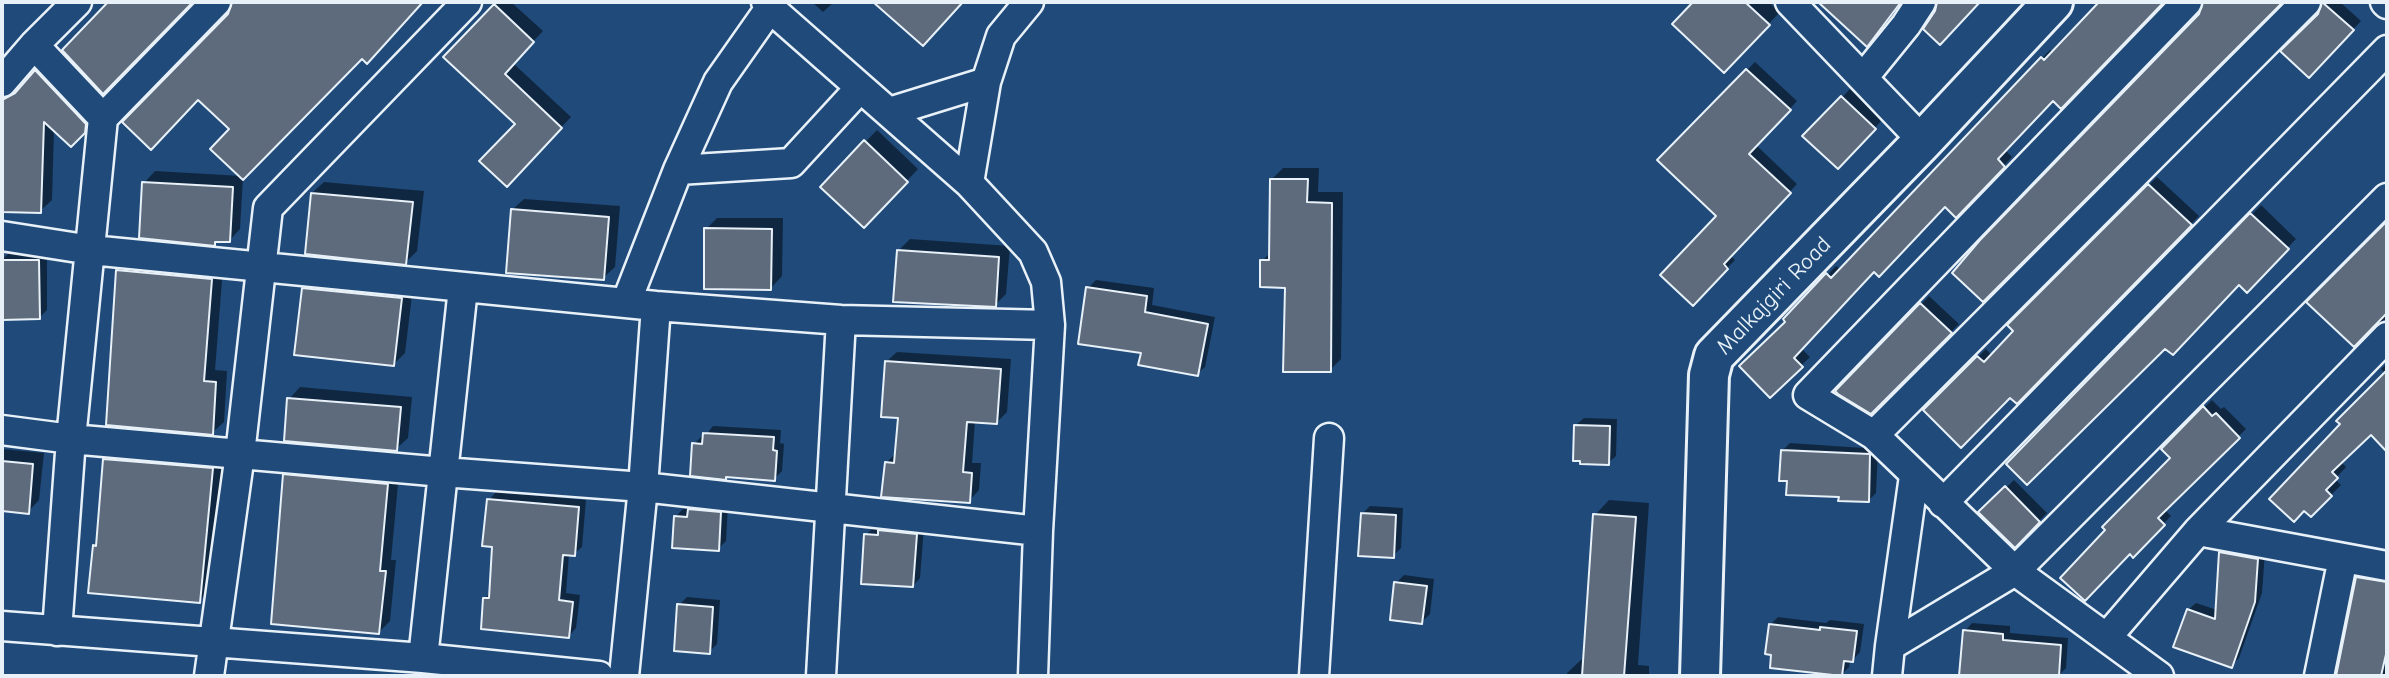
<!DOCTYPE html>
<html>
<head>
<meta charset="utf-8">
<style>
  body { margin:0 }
  #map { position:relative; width:2389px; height:678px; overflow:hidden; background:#1f4a7a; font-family:"Comic Neue",sans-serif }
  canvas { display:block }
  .frame { position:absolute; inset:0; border:4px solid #e8f1f8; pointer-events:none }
</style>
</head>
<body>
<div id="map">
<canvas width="2389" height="678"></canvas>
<div class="frame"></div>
</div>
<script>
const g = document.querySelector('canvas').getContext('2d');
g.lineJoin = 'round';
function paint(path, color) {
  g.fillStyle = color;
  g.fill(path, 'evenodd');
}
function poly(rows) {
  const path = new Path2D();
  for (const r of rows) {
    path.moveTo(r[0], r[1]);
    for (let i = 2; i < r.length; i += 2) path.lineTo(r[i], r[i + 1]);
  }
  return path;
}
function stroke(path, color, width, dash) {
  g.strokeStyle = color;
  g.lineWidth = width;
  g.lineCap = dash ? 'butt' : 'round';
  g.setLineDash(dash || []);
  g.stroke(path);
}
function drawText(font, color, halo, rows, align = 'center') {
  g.font = font + ' "Comic Neue",sans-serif';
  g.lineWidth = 7;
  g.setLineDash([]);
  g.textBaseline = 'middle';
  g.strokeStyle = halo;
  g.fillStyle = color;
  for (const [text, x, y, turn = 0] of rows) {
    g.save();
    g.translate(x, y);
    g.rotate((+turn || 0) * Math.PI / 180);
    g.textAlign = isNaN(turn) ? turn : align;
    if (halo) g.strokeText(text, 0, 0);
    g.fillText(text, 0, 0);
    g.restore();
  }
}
paint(poly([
  [101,2,191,2,103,91,106,7],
  [234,2,422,2,376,52,362,57,243,177,240,229,229,241,218,240,214,244,144,183,155,171,242,176,231,129,229,15],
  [499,2,511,2,543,31,513,63,571,117,507,184,517,124,446,57],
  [812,2,834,2,823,12],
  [1695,2,1768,2,1780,12,1724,70,1674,24],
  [1821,2,1901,2,1867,45],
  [2102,2,2162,2,2061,106,2053,99,2005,150,2012,157,1956,215,1945,205,1874,270,1801,348,1810,357,1770,396,1787,322,1785,319,1836,266,1841,270,2042,58,2050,50,2054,53],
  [2324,2,2340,2,2361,21,2309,76,2319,15],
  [47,60,96,120,71,144,54,129,52,200,40,211,2,210,2,153,26,154,2,131,2,102,17,87,25,83],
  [1755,62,1797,101,1756,145,1797,184,1730,255,1735,260,1693,303,1719,216,1659,160],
  [1850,89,1882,120,1838,167,1805,136],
  [877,130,918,169,864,226,822,186],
  [1283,168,1319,168,1318,192,1343,192,1341,359,1330,370,1286,286,1262,261,1271,252,1272,179],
  [2157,177,2199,216,2016,402,2010,396,1925,410,1986,349,1992,356,2016,331,2010,325],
  [324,182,424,191,417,251,405,263,312,193],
  [524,199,620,206,615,267,603,278,512,210],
  [2261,205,2296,239,2247,290,2239,283,2008,464],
  [717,218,783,218,782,276,771,288,706,229],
  [2387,224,2387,319,2375,324,2309,302],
  [910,239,1010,246,1006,294,995,305,898,251],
  [9,253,47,253,47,310,39,318,2,318,2,260],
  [129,260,223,268,215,370,227,371,224,422,212,433,118,271],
  [315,278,413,287,405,353,394,364,303,290],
  [1096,280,1154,288,1152,305,1215,317,1205,367,1197,374,1143,352,1088,288],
  [1929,296,1959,324,1871,412,1838,391],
  [897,352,1011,359,1007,412,997,422,975,421,972,463,981,463,979,490,969,501,886,463,896,453,900,416,886,362],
  [2387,363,2387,432,2378,440,2371,433,2341,462,2346,467,2335,479,2341,485,2311,515,2304,509,2386,374,2381,369],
  [300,387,412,397,408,438,396,449,289,399],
  [2212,400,2221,409,2224,407,2246,429,2164,509,2171,516,2133,555,2172,458,2163,449],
  [1584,418,1617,419,1616,456,1608,463,1576,425],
  [713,426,781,430,780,443,784,444,782,471,774,479,694,444,702,436,705,436],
  [1790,443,1878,449,1876,493,1869,500,1840,495,1789,479,1782,451],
  [116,448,224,457,210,590,199,601,94,546,98,543,105,459],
  [2,449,44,453,39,500,28,512,2,510],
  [296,464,399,473,391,560,396,560,390,621,379,632,285,475],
  [2014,480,2047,513,2015,545,1981,512],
  [496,492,586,500,582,547,574,554,569,554,566,593,580,595,576,628,569,636,485,598,491,592,494,545,489,500],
  [1609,500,1649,503,1638,665,1649,666,1649,676,1567,676,1567,673,1582,659,1585,659,1595,515],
  [697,502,728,505,726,541,718,549,676,516,683,509,690,509],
  [1370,506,1403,508,1401,548,1393,556,1362,514],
  [874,527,924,527,920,578,913,586,866,535],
  [2228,545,2265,552,2262,593,2239,658,2231,666,2188,610,2196,603,2217,610,2220,553],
  [2366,570,2387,573,2386,676,2338,676,2358,578],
  [1404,575,1434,579,1430,614,1422,622,1396,583],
  [687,597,720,600,717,644,709,652,679,605],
  [1778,617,1826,623,1830,620,1864,624,1860,652,1853,660,1850,660,1849,667,1841,675,1770,625],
  [1972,623,2010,626,2010,633,2068,638,2066,668,2058,676,1961,676,1965,631]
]), '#0007');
const building = poly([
  [108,2,193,2,103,94,62,50,108,2],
  [232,2,423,2,367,64,362,59,243,180,210,149,229,129,198,100,151,150,122,122,228,14,232,2],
  [873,2,963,2,923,46,873,2],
  [1693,2,1745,2,1770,25,1724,73,1672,24,1693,2],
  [1818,2,1901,2,1867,47,1818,2],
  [1937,2,1980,2,1940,45,1923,29,1935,11,1937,2],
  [2099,2,2164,2,2061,109,2053,101,1998,159,2005,167,1956,218,1945,207,1879,277,1874,272,1794,358,1803,367,1770,398,1739,366,1785,322,1783,319,1826,273,1831,278,2041,57,2044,60,2099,2],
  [2203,2,2283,2,1983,302,1952,273,1980,240,2199,14,2203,2],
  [2322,2,2354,30,2309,78,2280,51,2318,14,2322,2],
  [494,4,534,42,505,74,562,128,507,187,479,161,515,124,443,57,494,4],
  [1746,69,1791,110,1749,154,1791,193,1724,264,1728,269,1693,306,1660,275,1716,216,1657,160,1746,69],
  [35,70,86,124,85,133,71,147,44,122,41,213,2,212,2,100,15,93,35,70],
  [1841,96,1876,129,1838,169,1802,136,1841,96],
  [864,140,908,182,864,228,820,187,864,140],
  [1270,179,1308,179,1307,202,1332,203,1331,372,1283,372,1285,288,1260,287,1260,260,1269,260,1270,179],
  [142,182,233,187,230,242,215,242,215,246,139,238,142,182],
  [2148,184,2192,225,2017,404,2010,398,1961,448,1923,410,1977,356,1984,362,2013,331,2007,325,2148,184],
  [311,193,413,202,406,265,305,254,311,193],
  [511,209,609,217,604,280,506,273,511,209],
  [2250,213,2289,249,2247,293,2239,285,2173,355,2165,349,2027,485,2006,464,2250,213],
  [2387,221,2387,313,2354,347,2306,302,2387,221],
  [704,228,772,229,771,290,704,289,704,228],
  [897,250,999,257,996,307,893,302,897,250],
  [2,260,39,260,40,319,2,320,2,260],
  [116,270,212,279,204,381,216,382,213,435,106,425,116,270],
  [1086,287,1147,296,1145,312,1208,324,1198,376,1138,365,1141,353,1078,344,1086,287],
  [302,288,402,298,394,366,294,355,302,288],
  [1920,303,1952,333,1871,414,1838,394,1835,391,1920,303],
  [885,361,1001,369,997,424,967,422,963,472,972,473,970,503,881,497,885,462,894,463,898,418,881,417,885,361],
  [2387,370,2387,452,2371,435,2332,472,2338,478,2326,490,2332,496,2311,517,2304,511,2294,522,2269,499,2340,424,2336,421,2387,370],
  [287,398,401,407,397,451,284,441,287,398],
  [2203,406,2212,416,2216,413,2240,438,2158,518,2165,525,2133,558,2130,554,2085,601,2060,578,2105,530,2102,527,2170,458,2161,449,2203,406],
  [1574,425,1610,426,1609,465,1580,464,1580,461,1573,461,1574,425],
  [703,433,774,437,773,450,777,451,775,481,726,477,726,480,690,476,692,443,702,444,703,433],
  [1781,450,1870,454,1869,502,1838,501,1839,497,1786,495,1787,481,1779,481,1781,450],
  [103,459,213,468,200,603,88,593,93,545,96,546,103,459],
  [2,461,33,464,29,514,2,511,2,461],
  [283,474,388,484,380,571,386,571,379,634,271,624,283,474],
  [2005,486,2040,522,2015,548,1978,512,2005,486],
  [487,499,579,507,575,556,563,555,559,600,573,602,569,638,481,629,483,598,489,598,492,547,482,546,487,499],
  [688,509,721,512,719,551,672,548,674,516,687,517,688,509],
  [1361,513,1396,515,1394,558,1358,556,1361,513],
  [1593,514,1636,517,1624,676,1582,676,1593,514],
  [878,530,917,534,913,587,861,584,864,534,878,535,878,530],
  [2219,552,2258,559,2255,602,2232,668,2173,647,2187,609,2215,619,2219,552],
  [2356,577,2387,582,2387,650,2381,676,2336,676,2356,577],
  [1394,582,1427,586,1422,624,1390,620,1394,582],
  [677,604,713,607,710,654,674,651,677,604],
  [1769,624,1820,630,1820,627,1857,631,1853,662,1844,661,1842,676,1770,668,1771,655,1765,654,1769,624],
  [1963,630,2003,634,2003,640,2061,645,2059,676,1959,676,1963,630]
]);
paint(building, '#5d6b7d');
stroke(building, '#e8f1f8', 2);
const street = poly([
  [766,2,770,8,969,183],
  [1029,2,1001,36,986,82,969,183,1033,252,1046,282,1050,325,1038,531,1033,676],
  [1790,2,1923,141],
  [2385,2,2387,4],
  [34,45,103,118,71,439,57,631],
  [1863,78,1906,25,1921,2],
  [2,82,34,45,77,2],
  [889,112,986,82],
  [103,118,216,2],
  [678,170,791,163,860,88],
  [2,236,91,250,656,306,841,320,1050,325],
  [626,303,678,170,718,82,770,8],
  [2,430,71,439,443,472,643,487,1038,531],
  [1874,435,1808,395,2187,2],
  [1943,503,2387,50],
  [2198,531,2387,566],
  [2,626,423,658,599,676],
  [2107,637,2198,531,2387,337],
  [1890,646,1914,476],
  [423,658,463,288],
  [209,676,240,454,268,208,467,2],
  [624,676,643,487,656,306],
  [821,676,841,320],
  [1314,676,1329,438],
  [1887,676,1890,646,2015,571,2387,198],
  [2159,676,2015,571,1874,435,2306,2],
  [2319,676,2343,558]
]);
const secondary = poly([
  [1700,676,1709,375,1714,356,1923,141,2053,2]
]);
stroke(street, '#e8f1f8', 33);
stroke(secondary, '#e8f1f8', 44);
stroke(street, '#1f4a7a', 28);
stroke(secondary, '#1f4a7a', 38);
drawText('23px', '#e8f1f8', '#1f4a7a', [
  ["Malkajgiri Road",1774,296,-46]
]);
</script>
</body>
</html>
